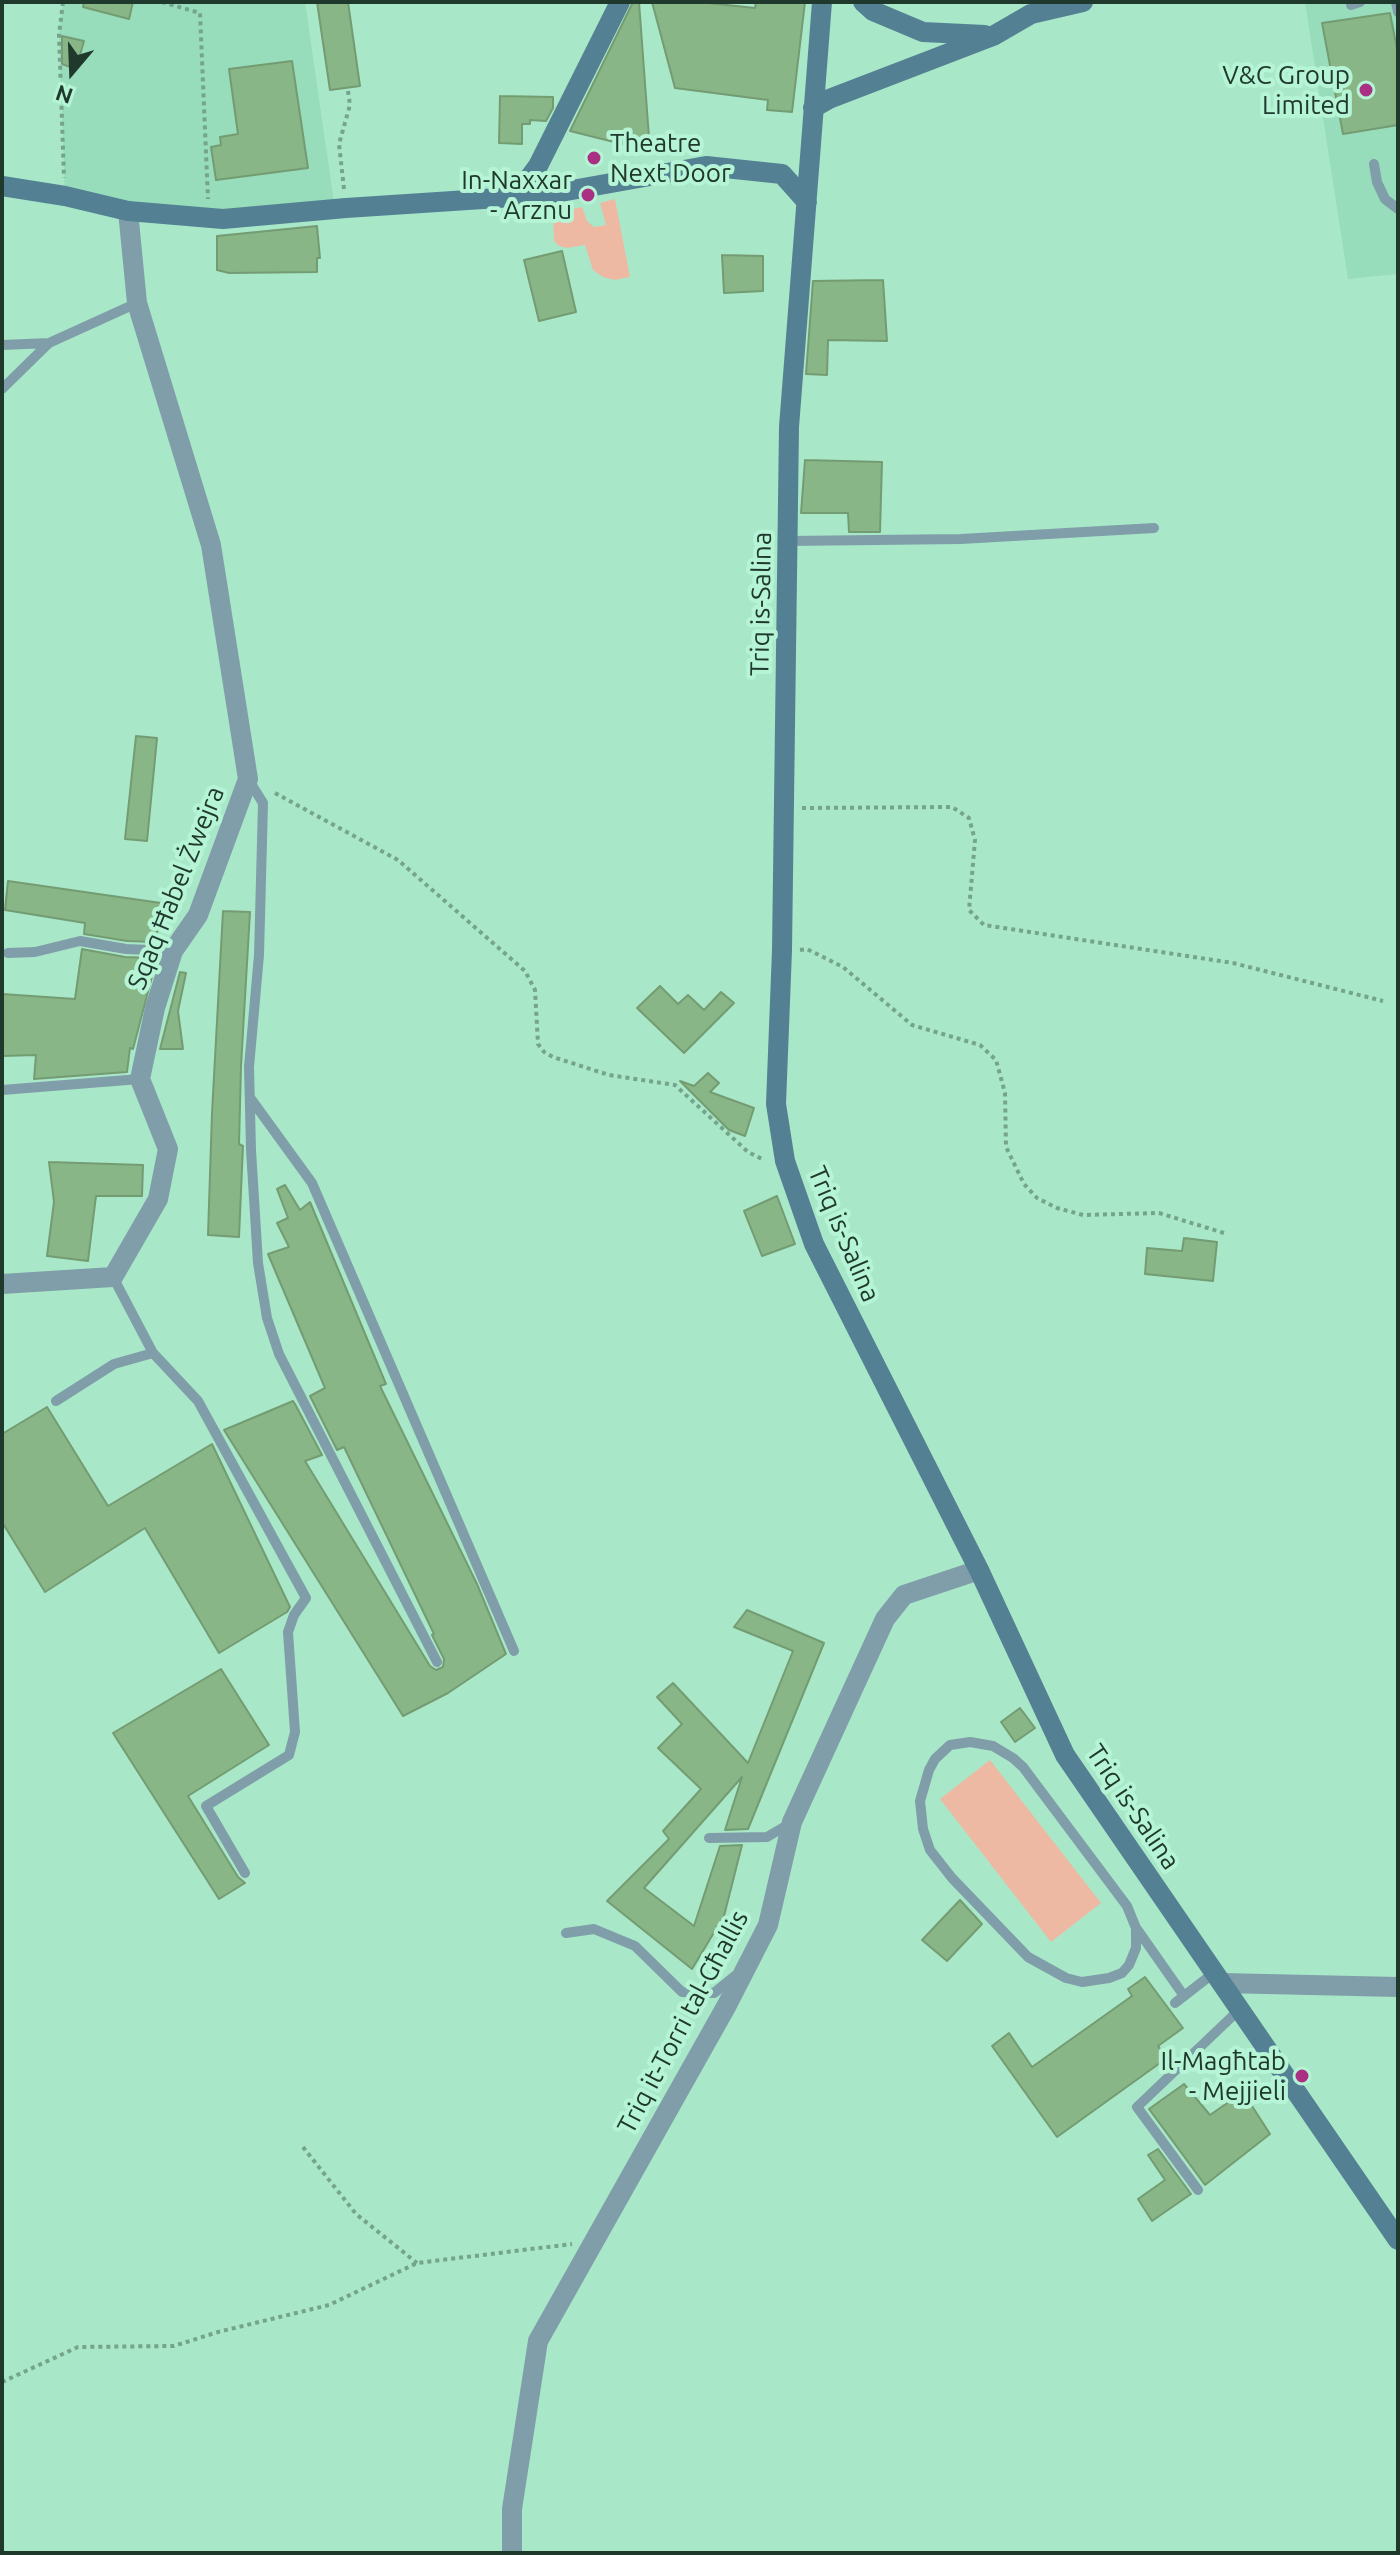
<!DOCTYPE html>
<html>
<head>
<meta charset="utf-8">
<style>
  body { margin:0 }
  #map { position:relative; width:1400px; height:2555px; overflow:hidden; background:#a9e7c9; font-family:Ubuntu,sans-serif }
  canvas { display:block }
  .frame { position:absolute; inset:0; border:4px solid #20392d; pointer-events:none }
  .north { position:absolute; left:32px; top:32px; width:80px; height:80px; -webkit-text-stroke:6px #b6f4d6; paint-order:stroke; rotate:199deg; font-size:22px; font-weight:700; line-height:32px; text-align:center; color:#20392d }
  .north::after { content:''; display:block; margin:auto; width:28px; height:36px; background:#20392d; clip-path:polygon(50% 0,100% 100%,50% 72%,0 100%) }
</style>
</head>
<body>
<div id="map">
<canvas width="1400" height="2555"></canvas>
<div class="frame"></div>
<div class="north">N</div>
</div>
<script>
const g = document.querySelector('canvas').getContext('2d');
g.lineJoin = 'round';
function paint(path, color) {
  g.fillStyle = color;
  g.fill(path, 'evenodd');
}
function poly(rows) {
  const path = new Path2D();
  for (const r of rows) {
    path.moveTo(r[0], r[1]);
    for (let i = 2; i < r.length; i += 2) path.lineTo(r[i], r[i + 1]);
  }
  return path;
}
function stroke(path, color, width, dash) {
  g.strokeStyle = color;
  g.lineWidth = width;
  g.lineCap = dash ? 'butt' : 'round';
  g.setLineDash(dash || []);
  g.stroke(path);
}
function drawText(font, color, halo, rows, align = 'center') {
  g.font = font + ' Ubuntu,sans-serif';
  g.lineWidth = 8;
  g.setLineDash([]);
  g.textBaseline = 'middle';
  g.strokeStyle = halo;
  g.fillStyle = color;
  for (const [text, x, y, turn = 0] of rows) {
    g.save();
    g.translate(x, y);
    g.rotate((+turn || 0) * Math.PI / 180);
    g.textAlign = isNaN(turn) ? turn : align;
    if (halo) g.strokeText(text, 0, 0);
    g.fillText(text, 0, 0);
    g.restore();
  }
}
paint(poly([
  [63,2,305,2,335,209,223,219,65,196,59,35],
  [1305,2,1398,2,1398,274,1348,279]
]), '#97ddbb');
paint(poly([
  [615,199,630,277,615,280,603,277,593,270,585,245,567,248,559,246,554,241,553,214,582,207,587,221,594,227,606,225,600,203],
  [990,1760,1101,1903,1051,1942,940,1799]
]), '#eeb9a3');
const building = poly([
  [84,2,133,2,129,19,83,7,84,2],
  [317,2,348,2,360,86,330,90,317,2],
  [633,2,639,2,650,151,570,131,633,2],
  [652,2,699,2,755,8,756,2,805,2,792,112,767,110,768,100,675,88,652,2],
  [1390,13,1398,54,1398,125,1343,134,1322,23,1390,13],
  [62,36,84,41,76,69,62,64,62,36],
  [292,61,308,168,216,180,211,147,221,145,220,137,238,134,229,69,292,61],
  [500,96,553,97,553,108,546,121,530,120,530,124,522,124,522,144,499,143,500,96],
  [317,226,320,258,317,258,317,272,229,273,217,270,217,236,317,226],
  [562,251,576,312,539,321,524,260,562,251],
  [722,255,763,256,763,291,724,293,722,255],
  [883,280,887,341,828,340,827,375,806,374,813,281,883,280],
  [805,460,882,462,880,532,849,532,848,513,801,513,805,460],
  [136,736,157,738,147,841,125,839,136,736],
  [8,881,161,903,156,942,127,941,84,934,85,923,5,910,8,881],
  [223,911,250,912,241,1066,239,1144,243,1146,239,1237,208,1235,212,1113,223,911],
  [82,949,125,957,152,958,150,968,154,969,133,1049,130,1048,127,1072,34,1079,36,1055,2,1056,2,994,75,999,82,949],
  [180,972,186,973,178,1011,183,1049,160,1049,180,972],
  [660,986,678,1004,688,995,704,1010,721,992,734,1003,684,1053,637,1008,660,986],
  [708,1073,719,1083,710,1092,754,1108,745,1136,729,1130,680,1081,694,1086,708,1073],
  [49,1162,143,1165,142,1196,96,1196,88,1261,47,1256,54,1202,49,1162],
  [285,1185,300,1210,310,1202,386,1384,380,1386,477,1584,506,1654,448,1693,403,1716,224,1430,293,1401,295,1404,322,1455,305,1461,430,1666,436,1670,443,1667,444,1659,432,1635,434,1634,344,1447,337,1450,310,1396,325,1388,268,1254,289,1247,277,1223,288,1218,277,1189,285,1185],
  [777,1196,795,1244,762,1256,744,1211,777,1196],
  [1184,1238,1217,1242,1213,1281,1145,1274,1147,1248,1182,1251,1184,1238],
  [47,1407,108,1506,212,1444,290,1607,287,1612,219,1653,145,1528,45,1592,2,1522,2,1434,47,1407],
  [747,1610,824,1643,748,1829,725,1830,742,1777,644,1888,694,1926,720,1846,742,1845,724,1916,692,1969,607,1901,669,1839,663,1831,701,1789,658,1748,682,1724,657,1697,673,1683,748,1763,793,1651,734,1627,747,1610],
  [221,1669,269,1745,188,1796,238,1877,245,1883,219,1899,113,1733,221,1669],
  [1020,1708,1035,1728,1015,1742,1001,1722,1020,1708],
  [960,1900,982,1924,947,1961,922,1940,960,1900],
  [1145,1977,1183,2028,1158,2046,1167,2058,1057,2137,992,2046,1009,2033,1032,2067,1132,1996,1128,1989,1145,1977],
  [1184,2084,1210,2115,1243,2092,1270,2134,1205,2185,1149,2109,1184,2084],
  [1158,2149,1191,2194,1152,2221,1138,2199,1165,2180,1148,2155,1158,2149]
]);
paint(building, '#88b686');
stroke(building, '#749c72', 2);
stroke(poly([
  [63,2,59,35,64,178],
  [162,2,200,13,208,199],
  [344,189,339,144,350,105,348,91],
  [275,793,398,860,525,971,535,990,538,1044,544,1052,553,1057,609,1075,675,1085,748,1152,764,1160],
  [802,808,952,807,969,818,975,840,969,910,984,925,1233,963,1383,1001],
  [800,950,807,949,843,967,912,1025,980,1045,996,1060,1005,1093,1006,1147,1024,1184,1037,1198,1057,1208,1083,1215,1159,1213,1224,1233],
  [303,2147,356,2214,417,2263],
  [2,2382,78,2347,174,2346,218,2332,329,2305,417,2263,572,2244]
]), '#75a48d', 4, [4, 4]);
stroke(poly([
  [1396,2,1398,12],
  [1351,5,1360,2],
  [1374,164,1377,182,1385,199,1398,209],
  [2,345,49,343],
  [2,389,49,343,137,303],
  [788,541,961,539,1154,528],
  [248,779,263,803,259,955,249,1067,251,1150,258,1263,267,1318,279,1354,437,1662],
  [8,953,35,952,80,941,126,949,173,951],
  [2,1090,140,1079],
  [251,1099,312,1183,514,1651],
  [113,1277,153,1353,198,1401,306,1598,294,1615,288,1632,295,1732,289,1755,206,1806,245,1873],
  [56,1401,114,1364,153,1353],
  [970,1742,993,1746,1013,1758,1023,1767,1127,1906,1136,1928,1136,1948,1129,1965,1122,1973,1109,1978,1082,1982,1066,1978,1028,1957,952,1878,930,1850,923,1829,920,1801,929,1770,935,1759,950,1745,970,1742],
  [709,1838,767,1837,791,1823],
  [1137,1929,1184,1996],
  [566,1933,594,1929,635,1946,682,1992,714,1993,735,1976],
  [1175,2003,1215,1972],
  [1198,2190,1137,2107,1240,2009]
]), '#809ea9', 10);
stroke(poly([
  [2,1284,113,1277,158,1199,168,1149,140,1079,155,1008,173,951,198,915,248,779,211,545,137,303,128,211],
  [1222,1983,1398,1987],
  [512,2553,512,2509,538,2341,727,2005,768,1925,792,1822,885,1619,904,1595,979,1570]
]), '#809ea9', 20);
stroke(poly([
  [822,2,789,427,782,950,776,1104,785,1161,814,1244,979,1570,1065,1755,1398,2240],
  [863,2,873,11,923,32,985,35],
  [813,108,829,99,993,36,1031,14,1083,2],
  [2,186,65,196,128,211,223,219,346,208,544,195,706,166,782,174,807,202],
  [505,197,524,185,538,166,620,2]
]), '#538193', 20);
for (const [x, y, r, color] of [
  [1366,90,8,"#aa3083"],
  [594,158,8,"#aa3083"],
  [588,195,8,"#aa3083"],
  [1302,2076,8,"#aa3083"]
]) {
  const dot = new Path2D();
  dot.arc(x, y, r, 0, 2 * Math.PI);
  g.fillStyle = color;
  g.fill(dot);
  stroke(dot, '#b6f4d6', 3);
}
drawText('26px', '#20392d', '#b6f4d6', [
  ["V&C Group",1350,75],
  ["Limited",1350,105],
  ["Theatre",610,143,"left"],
  ["Next Door",610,173,"left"],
  ["In-Naxxar",572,180],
  ["- Arznu",572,210],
  ["Il-Magħtab",1286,2061],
  ["- Mejjieli",1286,2091]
], 'right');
drawText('26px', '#20392d', '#b6f4d6', [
  ["Triq is-Salina",761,604,-89],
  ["Sqaq Ħabel Żwejra",176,888,-68],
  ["Triq is-Salina",844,1234,67],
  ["Triq is-Salina",1133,1807,56],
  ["Triq it-Torri tal-Għallis",683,2022,-62]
]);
</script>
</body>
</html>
